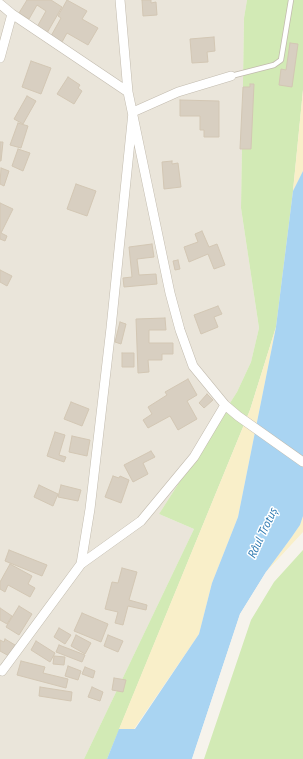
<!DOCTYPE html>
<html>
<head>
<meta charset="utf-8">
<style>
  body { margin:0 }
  canvas { display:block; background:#f6f3ec }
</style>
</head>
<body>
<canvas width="303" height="759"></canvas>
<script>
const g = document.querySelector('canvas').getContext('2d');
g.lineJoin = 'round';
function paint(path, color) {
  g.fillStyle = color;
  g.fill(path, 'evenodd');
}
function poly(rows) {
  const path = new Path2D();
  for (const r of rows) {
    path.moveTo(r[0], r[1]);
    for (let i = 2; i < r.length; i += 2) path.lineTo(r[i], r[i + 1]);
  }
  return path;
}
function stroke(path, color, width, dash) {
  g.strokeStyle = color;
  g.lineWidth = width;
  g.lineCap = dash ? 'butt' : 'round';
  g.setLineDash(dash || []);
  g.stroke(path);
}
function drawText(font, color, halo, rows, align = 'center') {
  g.font = font + ' "PT Sans",sans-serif';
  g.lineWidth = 3;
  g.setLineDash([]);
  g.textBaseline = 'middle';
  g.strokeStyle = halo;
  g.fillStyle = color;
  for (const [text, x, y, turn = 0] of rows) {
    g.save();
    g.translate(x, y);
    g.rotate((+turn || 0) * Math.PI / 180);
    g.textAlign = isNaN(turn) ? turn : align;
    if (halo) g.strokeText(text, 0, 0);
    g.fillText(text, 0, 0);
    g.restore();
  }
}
paint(poly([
  [0,0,247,0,244,18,241,208,259,328,251,362,237,392,159,514,194,529,84,759,0,759]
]), '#eae5da');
paint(poly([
  [247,0,303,0,303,90,293,191,276,327,250,410,107,759,84,759,194,529,159,514,237,392,251,362,259,328,241,208,244,18],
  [303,550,303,759,204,759,251,620,274,582]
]), '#d2eab5');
paint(poly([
  [303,90,303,171,293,191],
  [276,327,238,517,212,583,199,634,134,729,119,729,250,410],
  [303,516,303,532,266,572,291,538,300,525]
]), '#f9efc9');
paint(poly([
  [303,171,303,516,300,525,291,538,266,572,240,614,192,759,107,759,119,729,135,729,199,634,212,583,238,517,276,327,293,191]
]), '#a9d4f2');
paint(poly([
  [275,563,242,615,194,759,192,759,240,614,266,572]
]), '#f6f3ec');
const building = poly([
  [27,0,51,0,62,7,47,33,37,27,46,11,37,5,29,19,19,13,27,0],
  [67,0,87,11,82,19,98,28,88,45,67,33,62,42,51,36,61,18,58,16,67,0],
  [142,0,151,0,151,3,156,2,157,15,143,16,142,0],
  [214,37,215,51,207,52,208,62,192,63,190,39,214,37],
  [290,43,298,44,292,87,279,85,281,69,286,70,290,43],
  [31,61,51,68,41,94,22,87,31,61],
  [68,77,80,85,78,88,82,91,74,104,57,94,68,77],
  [250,84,254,84,251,149,240,149,243,87,250,87,250,84],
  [27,96,36,101,23,124,14,119,27,96],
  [180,100,219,101,219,137,204,137,204,130,200,130,200,116,180,116,180,100],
  [18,123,28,126,21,148,10,145,18,123],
  [0,142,3,142,1,161,0,161,0,142],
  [18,149,30,153,23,171,12,166,18,149],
  [172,161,172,164,178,163,181,187,164,189,162,162,172,161],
  [1,168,9,171,4,186,0,184,1,168],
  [76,184,96,191,87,216,67,209,76,184],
  [0,203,13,209,1,233,7,236,5,241,0,239,0,203],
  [202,231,209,247,217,244,225,265,214,269,208,254,189,262,184,247,198,242,195,234,202,231],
  [152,244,154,257,137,259,139,275,156,274,157,284,124,287,123,278,132,277,129,247,152,244],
  [178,260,180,269,175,270,173,261,178,260],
  [0,270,12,276,7,286,0,282,0,270],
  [218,306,222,314,214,317,218,327,201,334,194,315,218,306],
  [165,318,166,330,149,330,149,343,173,343,173,354,162,354,162,360,148,360,149,372,138,373,136,319,165,318],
  [120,322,126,324,121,344,115,342,120,322],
  [122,353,134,353,134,367,122,367,122,353],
  [188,379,197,395,187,401,197,419,178,430,170,416,148,428,143,420,152,414,148,407,167,395,165,392,188,379],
  [207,394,213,400,204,408,199,403,207,394],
  [71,402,89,409,82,426,64,419,71,402],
  [55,432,65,435,59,455,66,457,64,462,47,456,55,432],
  [72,436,90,440,87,456,69,452,72,436],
  [151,451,155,457,143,463,148,474,133,482,124,465,151,451],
  [113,476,119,478,120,476,129,480,121,503,105,497,113,476],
  [39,485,58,494,53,506,34,497,39,485],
  [61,485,81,490,78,501,58,497,61,485],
  [9,550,47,565,42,576,5,561,9,550],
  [10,564,32,576,28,584,35,588,30,597,8,585,5,592,0,589,0,582,10,564],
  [122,568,137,572,129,600,147,605,146,610,128,606,123,625,115,623,118,612,105,609,112,582,118,583,122,568],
  [19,606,32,614,19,635,6,627,19,606],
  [0,608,12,616,7,624,0,620,0,608],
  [82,613,108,624,101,642,74,631,82,613],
  [59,628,71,635,65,644,54,637,59,628],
  [76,635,91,643,85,654,71,646,76,635],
  [108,635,123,641,118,652,104,646,108,635],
  [5,639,15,645,9,656,0,651,0,640,4,642,5,639],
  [36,641,55,653,50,662,31,650,36,641],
  [59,645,85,655,82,662,56,652,59,645],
  [54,656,65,657,64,665,53,664,54,656],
  [21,661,45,667,43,673,68,679,66,688,17,675,21,661],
  [68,666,81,671,78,680,65,676,68,666],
  [85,667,95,671,93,678,82,674,85,667],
  [114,678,126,680,123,692,112,690,114,678],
  [40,687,72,692,71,701,39,696,40,687],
  [92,687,103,692,100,701,88,697,92,687]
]);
paint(building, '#d8cfc1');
stroke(building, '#d3c7b4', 1);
const service = poly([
  [231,76,274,65,281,60,291,0]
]);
const minor = poly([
  [120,0,128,92,170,293,180,330,193,366,225,405,238,416,303,462],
  [0,4,12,14,128,92],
  [0,58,12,14],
  [81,564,141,521,194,457,225,405],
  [0,670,2,671,81,564,90,509,111,328,133,112,178,92,231,76]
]);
stroke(service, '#c2bbae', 6);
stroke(minor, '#c2bbae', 10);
stroke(service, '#fff', 4.5);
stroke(minor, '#fff', 9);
drawText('italic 12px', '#2e7ab2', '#fff', [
  ["Râul Trotuș",263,533,-65]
]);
</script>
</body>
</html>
